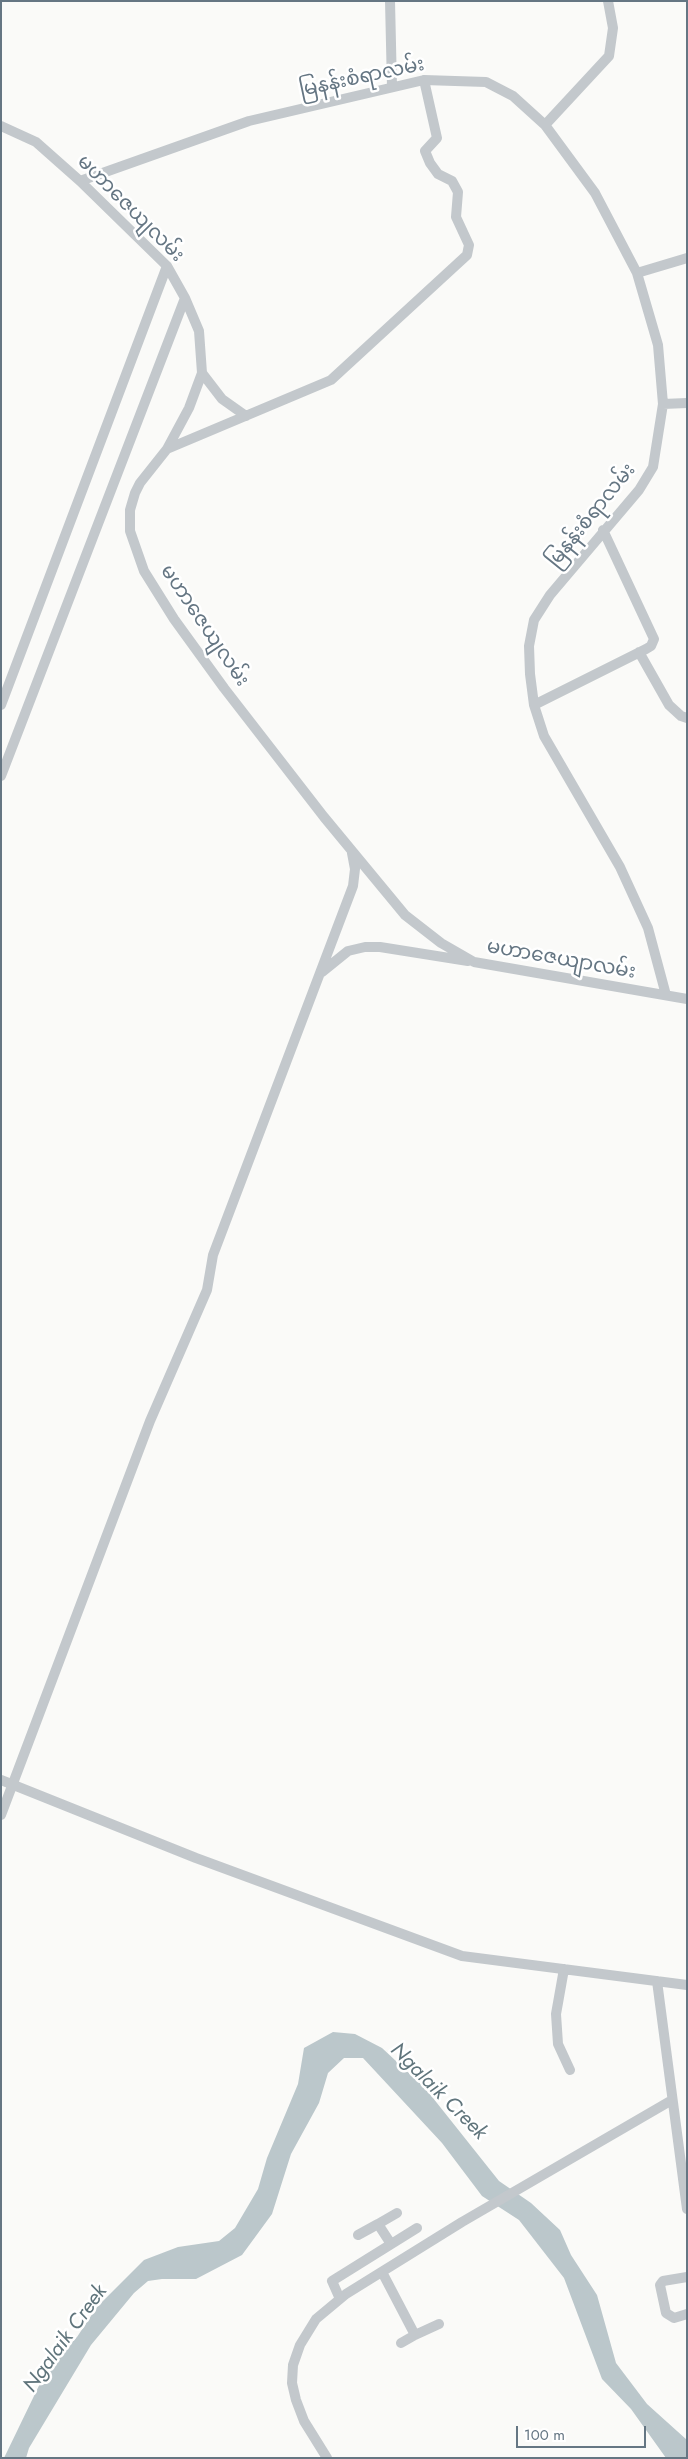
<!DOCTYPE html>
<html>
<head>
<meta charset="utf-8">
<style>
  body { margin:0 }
  #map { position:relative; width:688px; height:2459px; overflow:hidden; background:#fafaf8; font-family:Jost,sans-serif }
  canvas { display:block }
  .frame { position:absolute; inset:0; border:2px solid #657683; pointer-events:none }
  .scale { position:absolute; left:516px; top:2426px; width:130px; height:22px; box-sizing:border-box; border:2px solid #657683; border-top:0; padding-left:6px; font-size:15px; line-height:18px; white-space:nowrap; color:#657683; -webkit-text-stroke:4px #fff; paint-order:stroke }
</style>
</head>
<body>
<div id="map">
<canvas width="688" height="2459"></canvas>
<div class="frame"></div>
<div class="scale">100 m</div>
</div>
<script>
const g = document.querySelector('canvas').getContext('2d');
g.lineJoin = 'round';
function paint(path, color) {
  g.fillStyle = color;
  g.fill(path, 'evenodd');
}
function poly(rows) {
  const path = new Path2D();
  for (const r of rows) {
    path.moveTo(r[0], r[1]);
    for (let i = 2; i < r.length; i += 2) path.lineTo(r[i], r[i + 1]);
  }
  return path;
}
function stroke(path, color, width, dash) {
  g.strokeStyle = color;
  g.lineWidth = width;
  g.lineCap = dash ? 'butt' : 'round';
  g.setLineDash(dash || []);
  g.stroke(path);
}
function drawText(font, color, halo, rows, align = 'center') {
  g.font = font + ' Jost,"Noto Sans Myanmar",sans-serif';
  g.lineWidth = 5;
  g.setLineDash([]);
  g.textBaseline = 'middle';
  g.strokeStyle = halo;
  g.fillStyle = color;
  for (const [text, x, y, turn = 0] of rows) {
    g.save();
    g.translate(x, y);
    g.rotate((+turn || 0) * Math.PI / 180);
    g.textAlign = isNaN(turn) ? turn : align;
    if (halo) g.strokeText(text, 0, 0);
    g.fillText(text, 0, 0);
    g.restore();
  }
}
paint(poly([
  [333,2032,355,2034,382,2048,425,2088,499,2181,531,2203,560,2230,571,2255,597,2295,616,2363,647,2404,687,2440,687,2458,666,2458,631,2409,602,2379,564,2278,519,2220,482,2196,442,2143,363,2058,344,2058,328,2073,319,2103,291,2154,272,2214,242,2255,196,2279,162,2279,148,2281,134,2293,91,2345,29,2448,26,2458,4,2458,48,2367,77,2337,97,2307,144,2260,178,2247,219,2241,235,2228,258,2189,267,2158,298,2084,304,2048]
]), '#bbc7cb');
stroke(poly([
  [390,1,392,87],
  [545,125,609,56,613,28,608,1],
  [1,126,36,142,80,181,167,266,185,298,199,331,202,373,189,408,167,449,140,483,135,493,130,510,130,531,144,571,174,619,224,688,324,817,405,915,441,943,474,962,687,999],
  [80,181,249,121,424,80,486,82,513,96,545,125,595,193,637,273,658,345,663,404,653,467,639,490,550,595,534,620,529,646,530,674,534,705,544,736,620,867,648,928,666,995],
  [637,273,687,258],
  [202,373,222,399,246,416],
  [663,404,687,403],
  [167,449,331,380,467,255,469,245,456,217,458,192,452,181,438,174,430,163,425,151,437,138,424,80],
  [639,652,669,705,681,716,687,718],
  [1,705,167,266],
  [534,705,646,649,651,646,654,639,603,530],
  [1,776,185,298],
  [322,972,348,951,365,947,380,947,468,961],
  [1,1780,196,1858,462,1956,687,1985],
  [1,1815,150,1421,207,1290,213,1255,353,886,355,869,352,853],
  [564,1969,556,2014,558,2044,570,2070],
  [657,1981,687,2209],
  [358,2235,378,2224],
  [391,2244,378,2224,397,2213],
  [382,2272,415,2335,439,2324],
  [687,2277,663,2281,660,2285,666,2313,674,2318,687,2314],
  [340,2299,332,2281,417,2228],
  [401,2343,415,2335],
  [327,2458,304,2421,296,2400,292,2383,293,2365,300,2345,316,2319,346,2294,462,2222,672,2100]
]), '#c3c8cc', 10);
drawText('20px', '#657683', '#fff', [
  ["မြနန်းစံရာလမ်း",362,78,-12],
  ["မဟာဇေယျလမ်း",130,209,45],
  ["မြနန်းစံရာလမ်း",592,516,-51],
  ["မဟာဇေယျလမ်း",204,626,56],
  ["မဟာဇေယျာလမ်း",561,960,10]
]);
drawText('italic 21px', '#60757c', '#fff', [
  ["Ngalaik Creek",438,2092,45],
  ["Ngalaik Creek",66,2339,-54]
]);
</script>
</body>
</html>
